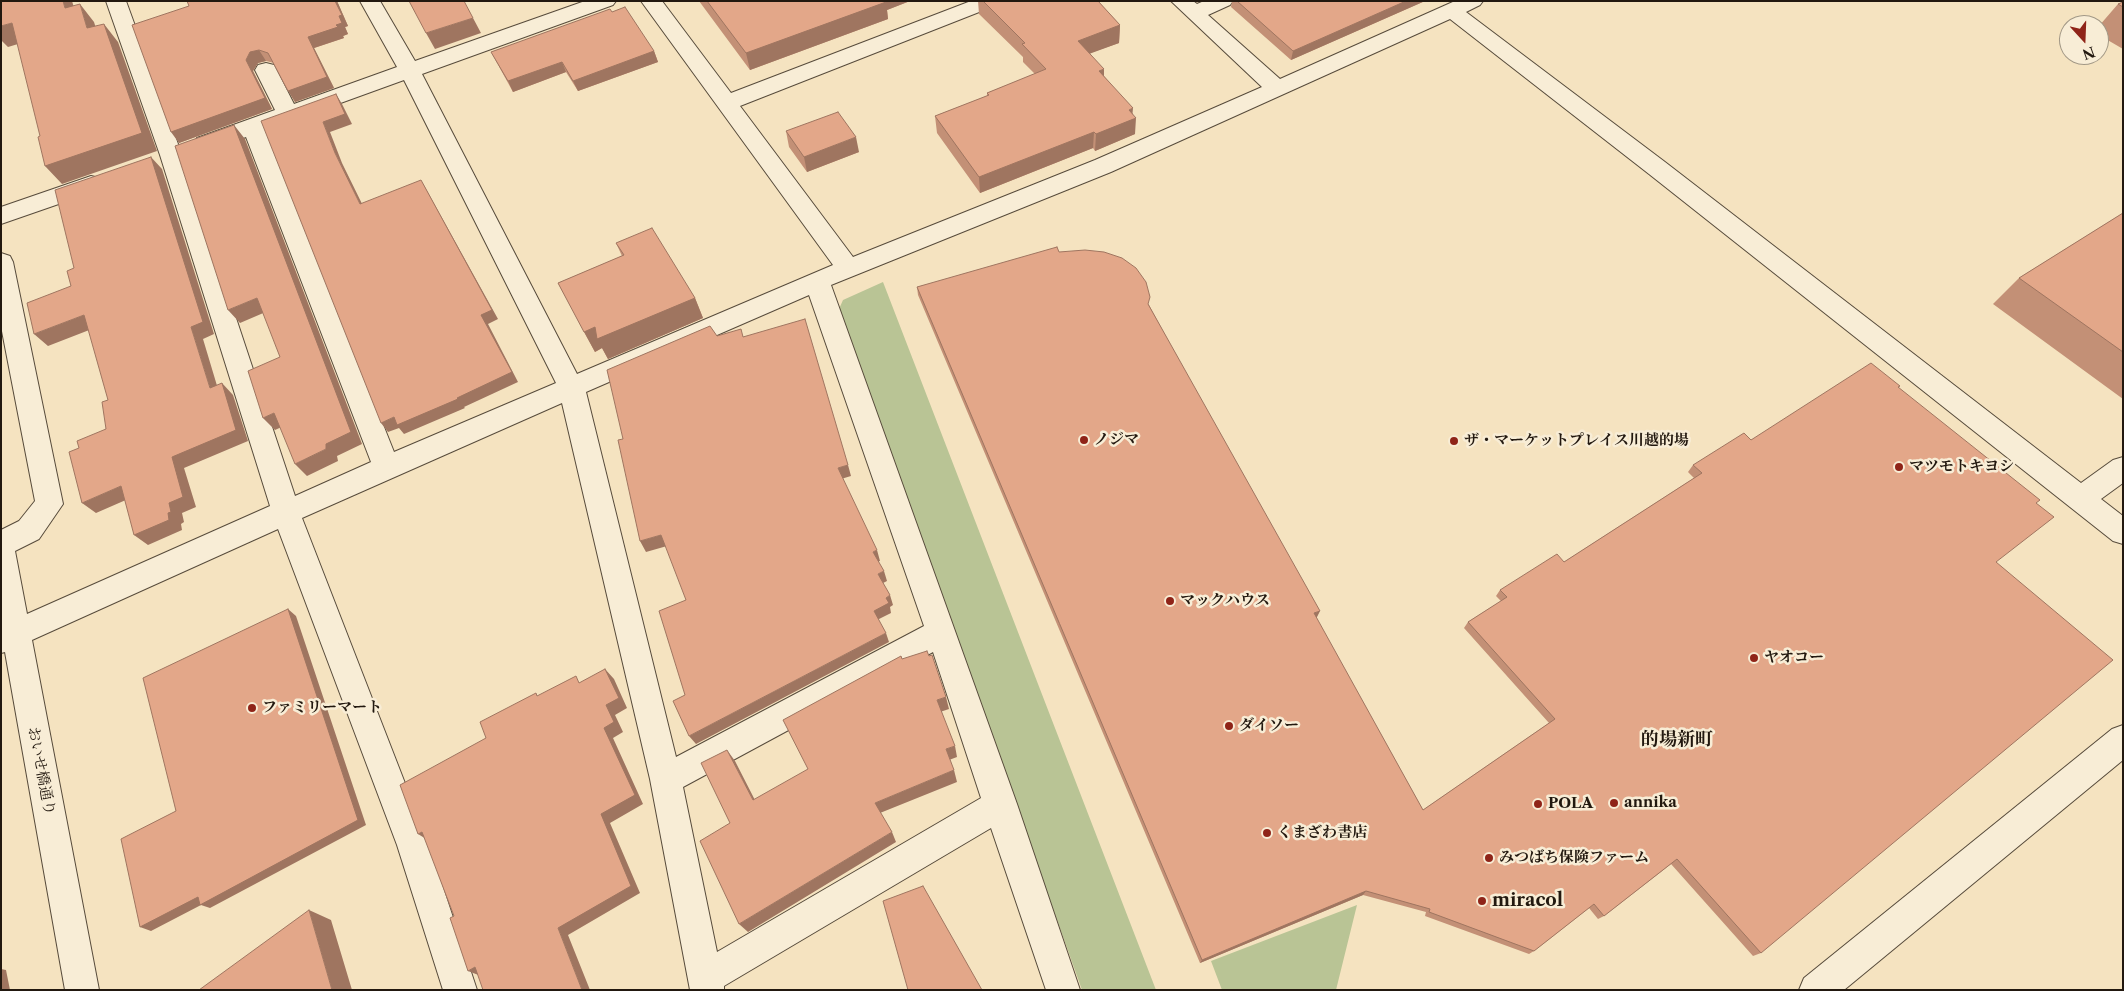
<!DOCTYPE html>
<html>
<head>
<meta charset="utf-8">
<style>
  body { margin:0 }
  #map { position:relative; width:2124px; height:991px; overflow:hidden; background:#f5e3c0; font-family:"Libre Caslon Text",serif }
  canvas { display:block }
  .frame { position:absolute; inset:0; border:2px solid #22180f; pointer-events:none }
  .north { position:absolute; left:2059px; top:15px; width:50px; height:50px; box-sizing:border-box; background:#f8edd6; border:1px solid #a29886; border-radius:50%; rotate:160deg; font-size:14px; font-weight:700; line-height:20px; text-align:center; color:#22180f }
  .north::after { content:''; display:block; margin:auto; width:18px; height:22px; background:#8f2418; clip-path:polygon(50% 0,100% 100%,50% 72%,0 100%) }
</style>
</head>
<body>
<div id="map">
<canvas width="2124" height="991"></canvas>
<div class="frame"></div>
<div class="north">N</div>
</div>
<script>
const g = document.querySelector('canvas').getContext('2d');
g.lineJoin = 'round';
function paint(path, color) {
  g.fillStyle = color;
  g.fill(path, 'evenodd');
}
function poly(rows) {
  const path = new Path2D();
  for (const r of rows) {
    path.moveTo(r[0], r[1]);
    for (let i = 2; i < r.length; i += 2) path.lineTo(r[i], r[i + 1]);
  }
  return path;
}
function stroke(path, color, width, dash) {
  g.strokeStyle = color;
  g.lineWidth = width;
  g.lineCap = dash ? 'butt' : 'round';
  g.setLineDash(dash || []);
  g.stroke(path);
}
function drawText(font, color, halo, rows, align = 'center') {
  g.font = font + ' "Libre Caslon Text","Noto Serif JP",serif';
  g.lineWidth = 5;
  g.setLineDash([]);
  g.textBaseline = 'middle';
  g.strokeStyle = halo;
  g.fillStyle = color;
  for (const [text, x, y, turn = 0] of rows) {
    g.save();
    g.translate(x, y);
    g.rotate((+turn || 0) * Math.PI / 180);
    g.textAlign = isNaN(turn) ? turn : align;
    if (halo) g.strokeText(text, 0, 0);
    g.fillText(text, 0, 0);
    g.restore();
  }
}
paint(poly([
  [883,282,1156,990,1082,990,839,309,843,300],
  [1357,905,1336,990,1222,990,1211,961]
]), '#b9c495');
const minor = poly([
  [106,1,126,1,182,155,295,496,371,462,246,137,205,151,197,148,194,143,197,138,275,110,255,70,258,65,266,63,274,65,294,104,397,67,360,1,380,1,415,61,585,1,616,1,613,5,422,74,577,374,833,265,641,1,662,1,731,93,971,1,1000,1,997,5,740,106,853,257,1095,160,1262,87,1171,1,1193,1,1197,4,1204,1,1233,1,1230,5,1208,15,1280,79,1455,1,1483,1,1480,5,1466,12,1665,162,2081,483,2113,460,2123,457,2123,483,2101,499,2123,516,2123,544,2113,541,2070,507,1649,174,1450,19,1111,172,831,285,1017,804,1080,990,1046,990,991,828,724,986,724,990,690,990,650,779,562,403,302,518,429,845,477,990,443,990,397,845,278,529,32,640,99,990,65,990,5,652,1,653,1,530,19,521,35,501,1,326,1,253,10,256,13,262,63,504,39,539,15,551,27,614,270,506,160,155,106,1],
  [404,80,556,383,394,452,266,130,404,80],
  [809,295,924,626,676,757,586,392,809,295],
  [933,652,981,798,717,952,683,787,933,652],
  [91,176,99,178,102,184,99,190,1,224,1,207,91,176],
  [2123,725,2123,760,1844,990,1799,990,1804,978,2112,729,2123,725]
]);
stroke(minor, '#574b3b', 2);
paint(minor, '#f8edd6');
paint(poly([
  [187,1,337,1,348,26,345,27,348,34,343,36,344,38,314,48,334,88,295,102,274,63,266,61,258,63,253,71,272,109,179,143,189,6],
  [699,1,910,1,887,10,888,19,750,70],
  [978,1,1098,1,1120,25,1119,43,1090,53,1104,76,1133,114,1135,134,1095,151,1093,148,980,193,937,133,935,116,987,96,987,93,1035,74,1023,62,1023,57,979,14],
  [1232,1,1425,1,1291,60,1231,7],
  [2123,2,2123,49,2099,35,2099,26,2118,4],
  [612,12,654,51,658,62,578,91,566,72,513,92,491,52],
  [786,131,859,152,807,172,789,147],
  [2123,213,2123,399,1993,304,2019,278],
  [616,243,695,298,703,318,608,359,602,348,595,352,558,283,622,256],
  [1059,252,1149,305,1317,617,1316,618,1423,810,1549,723,1464,628,1468,622,1501,601,1496,596,1500,590,1564,562,1694,478,1688,472,1693,465,1751,440,1900,386,1898,388,2036,503,1996,562,1761,953,1753,956,1671,864,1604,916,1598,919,1589,908,1534,951,1529,954,1425,916,1426,912,1363,895,1200,963,918,295,917,287]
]), '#c39076');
paint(poly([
  [63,1,72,1,80,27,65,8],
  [335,1,337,1,348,26,345,27,348,34,343,36,344,38,314,48,334,88,295,102,288,91,308,37,336,25,339,16],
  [881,1,910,1,887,10,888,19,750,70,746,53],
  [1406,1,1425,1,1291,60,1293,51],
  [80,4,94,22,102,47,87,28],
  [473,18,481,33,435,49,426,33],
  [12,23,28,41,8,47,1,40,1,26],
  [104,24,118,42,157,151,62,184,45,166],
  [1120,25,1119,43,1078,58,1078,41],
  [259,50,266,61,258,63,253,71,272,109,179,143,171,132,246,60,250,52],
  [654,51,658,62,578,91,573,81],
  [562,62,566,72,513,92,508,81],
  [1104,69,1104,86,1099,71],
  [336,94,342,104,352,124,330,132,342,163,367,214,360,204,335,153,323,122],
  [1133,108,1132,119,1136,118,1135,134,1095,151,1096,134,1129,110],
  [234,125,245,139,362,444,337,456,338,461,307,476,295,464,326,449],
  [1094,132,1093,148,980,193,979,177],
  [856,137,859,152,807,172,804,157],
  [151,157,162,169,214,334,203,339,221,399,210,388,191,327],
  [421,180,498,319,488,324,518,382,464,407,465,408,404,434,399,428,388,432,381,423,394,417,457,398,481,315],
  [257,298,268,311,240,323,228,310],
  [695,298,703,318,608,359,602,348,595,352,584,332,595,327],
  [84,315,97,327,48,346,34,334],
  [222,383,233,395,248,441,184,468,196,507,182,513,184,522,181,524,182,530,148,545,134,535,168,513,172,457],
  [274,413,286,425,275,430,263,418],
  [848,465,851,476,841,479,838,468],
  [121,486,135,496,96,513,82,503],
  [661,535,667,546,646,552,640,541],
  [877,550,880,561,876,562,873,552],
  [884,571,887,581,881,584,878,574],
  [890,595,893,605,890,607,891,613,877,620,874,611,886,598],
  [288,609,296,616,366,825,210,908,201,905,151,931,140,927],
  [1320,611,1317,617,1312,619,1314,613],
  [886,633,889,642,696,744,689,736],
  [605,669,614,679,627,708,615,715,623,732,613,738,643,804,610,823,640,893,568,935,590,990,582,990,558,928,601,814,604,728,606,705],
  [946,697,949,709,940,712,937,700],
  [955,746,957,757,949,760,946,749],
  [727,750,735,761,760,810,753,800],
  [954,770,957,782,880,813,875,803],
  [422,832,431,842,418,834],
  [892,832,896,842,748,932,739,924],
  [1366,891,1363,895,1200,963,1202,960],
  [309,910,331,920,352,990,332,990],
  [475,967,481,976,468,971],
  [1,969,6,970,10,990,1,990]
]), '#9f7560');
const building = poly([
  [1,1,63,1,65,8,80,4,87,28,104,24,142,133,45,166,38,137,40,136,12,23,1,26,1,1],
  [187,1,335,1,342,15,339,16,342,23,336,25,338,27,308,37,327,77,288,91,268,53,259,50,250,52,246,60,265,98,171,132,132,25,189,6,187,1],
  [409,1,464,1,473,18,426,33,409,1],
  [707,1,885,1,886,2,746,53,707,1],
  [983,1,1098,1,1120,25,1078,41,1104,69,1099,71,1133,108,1129,110,1136,118,1096,134,1094,132,979,177,935,116,989,95,987,93,1046,69,1022,44,1025,43,983,1],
  [1237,1,1406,1,1293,51,1237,1],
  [2123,2,2123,7,2118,4,2123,2],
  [625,7,654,51,573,81,562,62,508,81,491,52,610,9,612,12,625,7],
  [336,94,345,114,323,122,335,153,360,204,421,180,492,310,481,315,512,372,457,398,458,399,397,425,394,417,381,423,261,121,336,94],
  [838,112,856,137,804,157,786,131,838,112],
  [234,125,351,432,326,444,326,449,295,464,274,413,263,418,248,371,280,357,257,298,228,310,175,146,234,125],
  [151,157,203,322,191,327,210,388,222,383,236,430,172,457,183,497,169,503,171,512,168,513,169,520,134,535,121,486,82,503,69,452,79,448,77,441,106,429,102,402,108,400,84,315,34,334,27,303,71,286,67,271,74,268,55,190,151,157],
  [2123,213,2123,352,2019,278,2123,213],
  [652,228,695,298,597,339,595,327,584,332,558,283,624,255,616,243,652,228],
  [1057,247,1059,252,1085,250,1104,252,1122,258,1136,268,1146,282,1150,297,1148,304,1320,611,1314,613,1423,810,1555,719,1468,622,1507,597,1500,590,1557,554,1564,562,1702,473,1693,465,1744,433,1751,440,1871,363,1900,386,1898,387,2040,500,2036,503,2054,517,1996,562,2113,660,1761,953,1677,859,1604,916,1594,904,1534,951,1429,912,1430,909,1366,891,1202,960,917,287,1057,247],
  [805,319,848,465,838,468,877,550,873,552,884,571,878,574,890,595,886,598,889,603,874,611,886,633,689,736,673,701,685,695,659,611,686,600,661,535,640,541,618,440,623,439,607,370,710,326,717,336,741,329,743,337,805,319],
  [288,609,358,820,200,905,198,897,140,927,121,839,176,811,143,678,288,609],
  [927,651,929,656,932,655,946,697,937,700,955,746,946,749,954,770,875,803,892,832,739,924,700,841,730,823,701,763,727,750,753,800,808,769,783,720,901,656,902,659,927,651],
  [605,669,619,698,606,705,614,722,604,728,635,795,601,814,631,886,558,928,582,990,483,990,475,967,468,971,450,918,454,916,422,832,418,834,400,785,486,738,480,722,536,693,537,696,576,676,579,683,605,669],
  [923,886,982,990,908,990,883,901,923,886],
  [309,910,332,990,199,990,309,910]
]);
paint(building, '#e3a789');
stroke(building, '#9f7560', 1);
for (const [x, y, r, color] of [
  [1084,440,5,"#8f2418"],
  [1454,441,5,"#8f2418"],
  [1899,467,5,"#8f2418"],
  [1170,601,5,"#8f2418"],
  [1754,658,5,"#8f2418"],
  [252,708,5,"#8f2418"],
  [1229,726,5,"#8f2418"],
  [1614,803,5,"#8f2418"],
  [1538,804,5,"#8f2418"],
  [1267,833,5,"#8f2418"],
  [1489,858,5,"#8f2418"],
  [1482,901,5,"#8f2418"]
]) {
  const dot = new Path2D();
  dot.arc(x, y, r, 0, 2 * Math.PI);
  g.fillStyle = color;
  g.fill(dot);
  stroke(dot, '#f8edd6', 2);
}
drawText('bold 15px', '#22180f', '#f8edd6', [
  ["ノジマ",1094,440],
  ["ザ・マーケットプレイス川越的場",1464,441],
  ["マツモトキヨシ",1909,467],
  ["マックハウス",1180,601],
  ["ヤオコー",1764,658],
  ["ファミリーマート",262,708],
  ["ダイソー",1239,726],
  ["annika",1624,803],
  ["POLA",1548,804],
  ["くまざわ書店",1277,833],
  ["みつばち保険ファーム",1499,858]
], 'left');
drawText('15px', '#22180f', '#f8edd6', [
  ["おいせ橋通り",41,771,79]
]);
drawText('bold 18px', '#22180f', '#f8edd6', [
  ["的場新町",1677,740]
]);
drawText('bold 18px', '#22180f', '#f8edd6', [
  ["miracol",1492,901]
], 'left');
</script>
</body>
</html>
